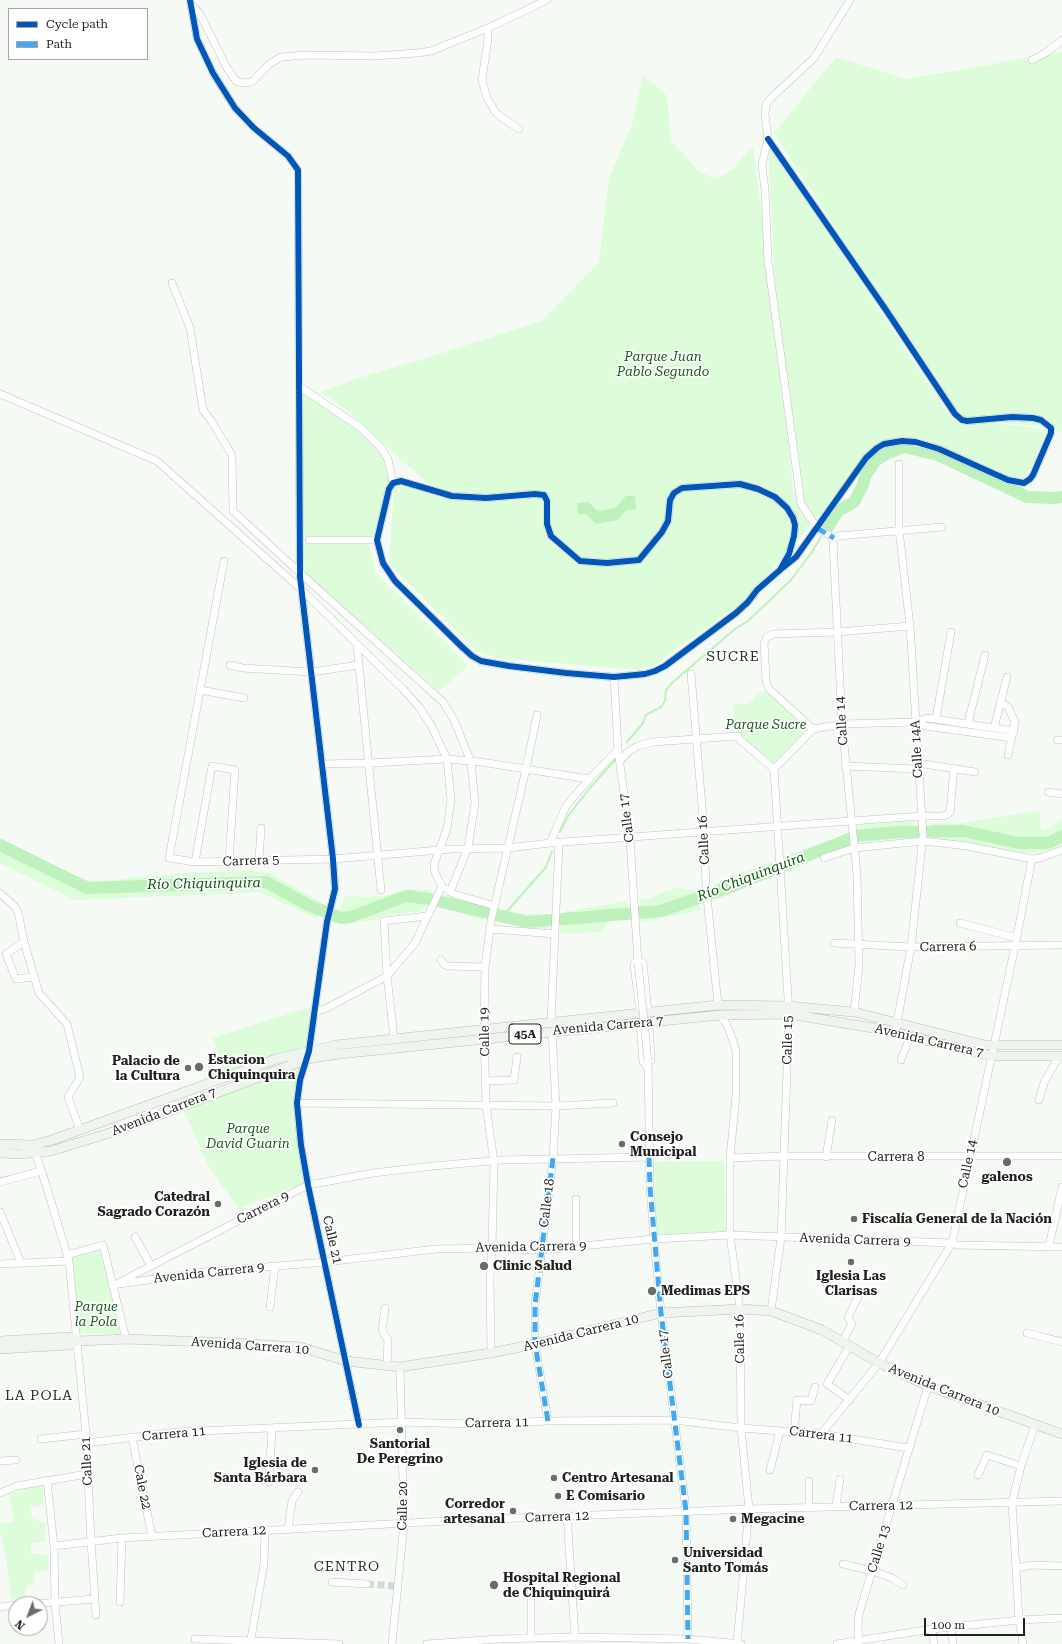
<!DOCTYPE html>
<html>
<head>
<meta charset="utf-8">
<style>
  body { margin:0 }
  #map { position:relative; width:1062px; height:1644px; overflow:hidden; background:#f5faf5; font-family:"Roboto Serif",serif }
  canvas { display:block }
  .legend { position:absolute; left:8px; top:8px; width:140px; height:52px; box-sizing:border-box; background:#fff; border:1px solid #a5a6a5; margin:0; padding:5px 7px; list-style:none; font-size:12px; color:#1e211d }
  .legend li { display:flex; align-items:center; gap:8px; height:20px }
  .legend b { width:20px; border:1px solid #a5a6a5 }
  .north { position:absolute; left:8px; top:1596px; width:40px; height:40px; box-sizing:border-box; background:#fff; border:1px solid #a5a6a5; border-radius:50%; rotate:222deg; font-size:11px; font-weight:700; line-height:16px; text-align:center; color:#1e211d }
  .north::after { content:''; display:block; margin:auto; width:14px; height:18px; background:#696d69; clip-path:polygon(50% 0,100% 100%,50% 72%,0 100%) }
  .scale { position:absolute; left:924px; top:1618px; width:101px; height:18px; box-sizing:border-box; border:2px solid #1e211d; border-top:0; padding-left:5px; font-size:12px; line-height:14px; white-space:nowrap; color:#1e211d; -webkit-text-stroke:3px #fff; paint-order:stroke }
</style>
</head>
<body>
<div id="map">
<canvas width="1062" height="1644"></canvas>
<ul class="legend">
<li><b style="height:5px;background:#0057b8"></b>Cycle path</li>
<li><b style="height:5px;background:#3fa9f5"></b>Path</li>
</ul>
<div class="north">N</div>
<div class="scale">100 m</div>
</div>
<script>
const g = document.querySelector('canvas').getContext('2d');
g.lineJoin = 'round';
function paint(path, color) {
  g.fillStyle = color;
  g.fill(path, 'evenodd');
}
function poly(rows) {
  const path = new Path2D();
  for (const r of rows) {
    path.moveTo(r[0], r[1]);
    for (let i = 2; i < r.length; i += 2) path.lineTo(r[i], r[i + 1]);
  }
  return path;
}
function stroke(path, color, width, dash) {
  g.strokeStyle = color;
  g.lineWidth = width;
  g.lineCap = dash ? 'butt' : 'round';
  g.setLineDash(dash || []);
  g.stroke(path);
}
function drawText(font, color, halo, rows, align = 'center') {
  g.font = font + ' "Roboto Serif",serif';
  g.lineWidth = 3.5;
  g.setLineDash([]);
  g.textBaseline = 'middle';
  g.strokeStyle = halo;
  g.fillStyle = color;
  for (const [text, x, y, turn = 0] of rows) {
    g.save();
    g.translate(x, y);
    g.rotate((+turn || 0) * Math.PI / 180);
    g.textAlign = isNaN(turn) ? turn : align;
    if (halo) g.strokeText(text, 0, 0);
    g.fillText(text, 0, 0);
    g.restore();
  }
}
paint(poly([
  [1062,52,1062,433,1051,428,958,417,774,133,836,57,905,79],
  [643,75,667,96,671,141,701,173,717,179,735,168,747,152,753,148,780,349,793,491,803,489,775,288,768,145,883,315,946,411,963,425,987,422,1047,430,1032,467,1020,480,919,437,870,447,835,498,742,603,654,665,638,670,496,658,477,651,389,564,394,486,432,487,344,408,321,392,359,378,446,352,543,320,599,262,609,179,632,124],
  [303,393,362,432,379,449,386,460,390,482,373,536,304,536],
  [303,544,369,544,376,574,468,666,439,691,305,573],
  [759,692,766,692,807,729,773,765,736,730,733,704,749,704],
  [1039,811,1041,830,1050,828,1060,819,1062,820,1062,845,1039,853,1027,853,929,837,931,823,954,824],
  [912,821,913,838,859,842,857,825],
  [846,836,848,845,787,870,786,856,817,844],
  [0,841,49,865,92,882,183,873,247,871,270,873,324,904,316,919,260,892,75,900,0,863],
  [773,861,773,876,716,900,714,884],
  [678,888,699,891,700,910,643,922,639,900,652,898,665,891],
  [408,889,432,890,423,911,385,915,376,920,333,923,346,896,368,897,384,896,406,891],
  [442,894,488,908,483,920,437,906],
  [627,901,626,918,608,922,601,932,559,934,563,912],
  [500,909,513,912,549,916,547,929,495,922],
  [313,1006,307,1047,224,1073,213,1038],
  [303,1060,295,1113,304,1183,239,1209,209,1167,184,1111,278,1069],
  [724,1161,726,1233,656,1235,654,1162],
  [101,1249,120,1334,78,1333,72,1255],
  [43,1484,44,1505,30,1507,32,1518,46,1524,45,1541,31,1543,31,1554,47,1554,49,1569,34,1572,34,1583,26,1586,25,1597,11,1599,7,1565,0,1530,0,1524,14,1521,9,1494]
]), '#dcfcda');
paint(poly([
  [626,496,635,496,636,509,626,510,618,520,596,524,586,514,578,514,577,503,588,502,598,511,615,508]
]), '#bef1bb');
stroke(poly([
  [627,742,643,723,646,715,661,707,665,701,666,690,673,682,735,629,748,621,791,580,812,552,821,537],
  [560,832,568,816,589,789,616,759],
  [502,917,546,867,552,851]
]), '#bef1bb', 2);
stroke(poly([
  [828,527,838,511,854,502,863,485,865,476,876,460,890,452,904,447,938,455,1027,497,1054,498,1062,497],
  [0,845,87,888,266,882,308,905,341,918,351,917,406,896,430,899],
  [438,901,527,922,661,911,738,884,856,836,898,832,963,831,1019,843,1048,843,1062,836]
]), '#bef1bb', 12);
stroke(poly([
  [367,1584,396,1586]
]), '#d5d9d5', 7, [7, 3.5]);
const minor = poly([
  [190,0,197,39,213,73,235,108,254,128,288,156,298,170,300,577,333,859,335,889,327,922,309,1051,300,1080,297,1103,301,1145,308,1185,359,1425],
  [190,3,200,14,227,68,236,81,244,83,252,82,268,65,281,57,306,55,374,56,417,53,431,51,488,28,547,0],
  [488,28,488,39,482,80,487,98,497,114,519,129],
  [1032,60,1047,52,1062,40],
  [768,139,886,310,955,414,962,420,967,421,1012,417,1033,418,1041,420,1051,428,1051,433,1033,475,1030,479,1024,483,1008,480,939,449,916,442,902,441,884,444,877,448,866,458,796,557,780,570,757,590,748,602,736,613,665,666,655,671,645,674,614,677,566,673,509,666,481,661,472,656,461,646,395,581,383,563,377,540,389,489,393,483,401,481,452,496,486,498,535,494,544,495,547,501,547,524,551,536,580,561,607,563,639,560,662,532,668,521,670,500,674,493,682,488,740,484,758,489,775,497,787,508,793,518,795,525,794,536,789,554,780,570],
  [172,283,190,328,203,410,212,422,232,455,233,511,300,573,443,702,454,720,471,762,475,803,468,848,450,892],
  [299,386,361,428,381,448,388,459,393,483],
  [0,394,157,461,302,590,403,689,419,707,431,725,447,759,451,800,447,829,434,864,435,873,442,886,415,943,387,976,327,1008,315,1012],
  [834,538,817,528,801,504,768,261,765,190,762,165,768,139,765,115,766,104,771,98,814,58,850,0],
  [834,538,833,541,842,724,857,874,859,966,854,1012],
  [834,538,838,536,942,527],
  [309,540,377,540],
  [224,561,169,858,195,862,333,859,452,849,508,848,550,843,851,821,922,816,942,816,947,815,950,812,954,768],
  [357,645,381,890],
  [230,665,242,668,311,672,359,665],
  [691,674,704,831,706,887,718,1005],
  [614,677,618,750,630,838,638,963],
  [200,690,244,698],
  [1000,702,1008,707,1015,722,1008,755],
  [936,719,951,632],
  [915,722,927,718,1014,731],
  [968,723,985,655],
  [994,728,1007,677],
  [813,729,768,688,766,680,764,643,767,637,773,634,837,632,910,626],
  [740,740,774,769],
  [1057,740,1062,740],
  [620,761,628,752,638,746,653,742,738,736],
  [918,763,975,772],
  [322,764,369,763,447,759,481,762,589,779],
  [845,766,918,769],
  [774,769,813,729,842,724,915,722,926,726,1012,738],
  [1048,792,1062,794],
  [550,843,566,806,589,779,618,750],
  [824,858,854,848,923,841,967,846,1032,859,1040,858,1062,850],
  [259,860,261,828],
  [195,862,212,766,235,770,229,861],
  [447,889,454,894,495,906],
  [0,893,15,907,18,912,24,942,39,993,67,1024,80,1077,68,1097,80,1130],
  [960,923,1017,938],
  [490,929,555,934],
  [24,942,6,954,16,979,33,977],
  [834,943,911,947,1062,945],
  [441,960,445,965,449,966,485,967],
  [640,1013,634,964,638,959,643,963,648,1012],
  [720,1015,727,1025,732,1038,736,1050,736,1095,730,1158,730,1235,740,1309,741,1428,749,1509,737,1644],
  [551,1022,559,843],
  [649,1022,651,1060],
  [640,1023,643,1062,648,1068],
  [895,1033,911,947,923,836,910,626,899,530,899,464],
  [394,1038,387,976,384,921,427,916],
  [901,1060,910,1037],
  [648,1061,650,1187,654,1239,661,1313,686,1511,688,1639],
  [486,1081,514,1080,517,1057],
  [1039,1100,1044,1083,1059,1056],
  [297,1103,556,1106,613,1103],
  [34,1149,47,1188,69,1261,86,1434,91,1541,96,1615],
  [826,1157,832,1120],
  [730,1158,784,1156,1062,1156],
  [0,1182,41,1171],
  [576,1199,576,1247],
  [0,1212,21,1263],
  [135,1237,151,1266],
  [1049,1246,1062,1187],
  [67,1255,103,1245,126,1339],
  [0,1264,69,1261],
  [118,1283,308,1185,373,1173,433,1166,502,1160,649,1157],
  [112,1285,204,1272,326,1262,436,1249,492,1248,541,1250,654,1239,730,1235,952,1243,957,1245,1062,1247],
  [270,1307,275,1266],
  [385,1308,382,1331,388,1340,387,1365],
  [771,1311,781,1238,789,1014,774,769],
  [1027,1333,1062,1342],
  [842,1342,852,1324,848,1317,858,1297],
  [849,1347,827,1384,850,1400],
  [491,1353,490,1278,492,1248,494,1162,486,1105,484,1028,485,967,491,921,526,769,537,715],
  [548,1421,535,1344,535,1305,553,1158,556,1106,552,1031],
  [794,1432,797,1400,811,1401,815,1387],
  [821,1434,879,1363,952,1243,1015,946,1032,859],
  [132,1437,152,1537],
  [41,1439,86,1434],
  [86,1443,178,1432,403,1422,472,1424,548,1421,674,1420,741,1428,821,1434,908,1448],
  [0,1461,16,1460],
  [770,1470,780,1431],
  [978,1475,987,1455,1021,1466],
  [47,1480,54,1546,55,1602,59,1644],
  [269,1482,272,1428],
  [0,1493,17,1486,87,1474],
  [836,1506,840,1479],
  [809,1507,809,1481],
  [567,1516,575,1637],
  [288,1529,292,1501,298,1492],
  [54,1546,122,1538,466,1520,749,1509,1062,1501],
  [843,1564,873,1571,892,1578,903,1585],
  [1016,1568,1032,1565,1062,1566],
  [332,1582,367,1584],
  [531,1592,531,1638],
  [120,1602,122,1538],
  [33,1604,94,1599],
  [0,1607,16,1605],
  [951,1627,953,1644],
  [932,1629,934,1644],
  [195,1639,339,1644],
  [250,1644,264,1564,265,1531],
  [392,1644,404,1523,400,1367],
  [427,1644,499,1639,575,1637,688,1639,741,1644],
  [837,1644,932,1629,1019,1620,1062,1618],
  [859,1644,858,1625,859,1614,928,1386],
  [1023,1644,1019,1620,1012,1502,1021,1466,1035,1425]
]);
const major = poly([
  [0,1144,33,1145,52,1140,276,1059,336,1045,718,1005,788,1006,831,1010,854,1012,985,1045,1062,1045],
  [0,1153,20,1154,51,1151,116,1131,307,1059,339,1054,720,1015,789,1014,873,1028,991,1056,1062,1056],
  [0,1341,70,1337,77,1341],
  [0,1349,70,1345,77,1341,126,1339,234,1343,300,1347,346,1361,400,1367,491,1353,535,1344,661,1313,740,1309,771,1311,822,1330,879,1363,928,1386,1062,1434]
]);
stroke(minor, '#bfc3bf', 8);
stroke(major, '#b5c0b5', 10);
stroke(minor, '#fefefe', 7);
stroke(major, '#eff4ee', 9);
const minorBridge = poly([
  [638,963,648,1061]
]);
stroke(minorBridge, '#bfc3bf', 8, []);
stroke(minorBridge, '#fefefe', 7);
stroke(poly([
  [817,528,834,538],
  [649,1157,650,1187,661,1313,686,1511,688,1639],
  [548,1421,535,1344,535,1305,553,1158]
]), '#3fa9f5', 5, [10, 5]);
stroke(poly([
  [190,0,197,39,213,73,235,108,254,128,288,156,298,170,300,577,333,859,335,889,327,922,309,1051,300,1080,297,1103,301,1145,308,1185,359,1425],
  [768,139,886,310,955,414,962,420,967,421,1012,417,1033,418,1041,420,1051,428,1051,433,1033,475,1030,479,1024,483,1008,480,939,449,916,442,902,441,884,444,877,448,866,458,796,557,780,570,757,590,748,602,736,613,665,666,655,671,645,674,614,677,566,673,509,666,481,661,472,656,461,646,395,581,383,563,377,540,389,489,393,483,401,481,452,496,486,498,535,494,544,495,547,501,547,524,551,536,580,561,607,563,639,560,662,532,668,521,670,500,674,493,682,488,740,484,758,489,775,497,787,508,793,518,795,525,794,536,789,554,780,570]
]), '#0057b8', 6);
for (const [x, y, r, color] of [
  [199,1067,5,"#696d69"],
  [188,1068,4,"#696d69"],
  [622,1144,4,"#696d69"],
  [1007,1162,5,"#696d69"],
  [218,1204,4,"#696d69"],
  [854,1219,4,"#696d69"],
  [851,1262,4,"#696d69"],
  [484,1266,5,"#696d69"],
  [652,1291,5,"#696d69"],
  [400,1430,4,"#696d69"],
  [315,1470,4,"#696d69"],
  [554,1478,4,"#696d69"],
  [558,1496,4,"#696d69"],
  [513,1511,4,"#696d69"],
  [733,1519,4,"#696d69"],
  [675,1560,4,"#696d69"],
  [494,1585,5,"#696d69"]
]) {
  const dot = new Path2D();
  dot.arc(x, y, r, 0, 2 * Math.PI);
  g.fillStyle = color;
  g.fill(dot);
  stroke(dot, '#fff', 1.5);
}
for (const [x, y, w] of [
  [525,1034,32]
]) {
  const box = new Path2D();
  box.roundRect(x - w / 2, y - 10, w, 20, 3);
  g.fillStyle = '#fff';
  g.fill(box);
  stroke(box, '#1e211d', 1);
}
drawText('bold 12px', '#1e211d', null, [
  ["45A",525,1034]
]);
drawText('italic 13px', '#145b15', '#fff', [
  ["Parque Juan",663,357],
  ["Pablo Segundo",663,372],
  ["Parque Sucre",766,725],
  ["Parque",248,1129],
  ["David Guarin",248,1144],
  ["Parque",96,1307],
  ["la Pola",96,1322]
]);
drawText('13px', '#1e211d', '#fff', [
  ["Calle 14",842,721,-94],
  ["Calle 14A",917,749,-93],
  ["Calle 17",627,818,-97],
  ["Calle 16",704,840,-93],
  ["Carrera 5",251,861,-2],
  ["Carrera 6",948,947,-1],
  ["Avenida Carrera 7",608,1026,-5],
  ["Calle 19",485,1032,-91],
  ["Calle 15",788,1040,-89],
  ["Avenida Carrera 7",929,1041,13],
  ["Avenida Carrera 7",164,1112,-21],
  ["Carrera 8",896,1157],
  ["Calle 14",968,1164,-78],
  ["Calle 18",547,1203,-83],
  ["Carrera 9",263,1208,-27],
  ["Calle 21",332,1240,77],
  ["Avenida Carrera 9",855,1240,2],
  ["Avenida Carrera 9",531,1247,-1],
  ["Avenida Carrera 9",209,1273,-6],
  ["Avenida Carrera 10",581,1333,-14],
  ["Calle 16",740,1339,-91],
  ["Avenida Carrera 10",250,1346,4],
  ["Calle 17",666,1354,-97],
  ["Avenida Carrera 10",944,1390,22],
  ["Carrera 11",497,1423,-1],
  ["Carrera 11",174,1434,-5],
  ["Carrera 11",821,1435,7],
  ["Calle 21",87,1461,-93],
  ["Cale 22",142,1487,79],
  ["Calle 20",403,1506,-89],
  ["Carrera 12",881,1506,-1],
  ["Carrera 12",557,1517,-2],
  ["Carrera 12",234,1532,-3],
  ["Calle 13",879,1549,-73]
]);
drawText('bold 13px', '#1e211d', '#fff', [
  ["Estacion",208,1060],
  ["Chiquinquira",208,1075],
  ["Palacio de",180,1061,"right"],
  ["la Cultura",180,1076,"right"],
  ["Consejo",630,1137],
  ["Municipal",630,1152],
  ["galenos",1007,1177,"center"],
  ["Catedral",210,1197,"right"],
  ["Sagrado Corazón",210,1212,"right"],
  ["Fiscalía General de la Nación",862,1219],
  ["Clinic Salud",493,1266],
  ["Iglesia Las",851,1276,"center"],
  ["Clarisas",851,1291,"center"],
  ["Medimas EPS",661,1291],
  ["Santorial",400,1444,"center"],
  ["De Peregrino",400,1459,"center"],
  ["Iglesia de",307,1463,"right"],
  ["Santa Bárbara",307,1478,"right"],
  ["Centro Artesanal",562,1478],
  ["E Comisario",566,1496],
  ["Corredor",505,1504,"right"],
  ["artesanal",505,1519,"right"],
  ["Megacine",741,1519],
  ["Universidad",683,1553],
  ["Santo Tomás",683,1568],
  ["Hospital Regional",503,1578],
  ["de Chiquinquirá",503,1593]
], 'left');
g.letterSpacing = '1px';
drawText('14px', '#272e26', '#fff', [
  ["SUCRE",733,657],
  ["LA POLA",39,1396],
  ["CENTRO",347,1567]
]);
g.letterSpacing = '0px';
drawText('italic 14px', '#0c560e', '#fff', [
  ["Río Chiquinquira",751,877,-21],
  ["Río Chiquinquira",204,884,-1]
]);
</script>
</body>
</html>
